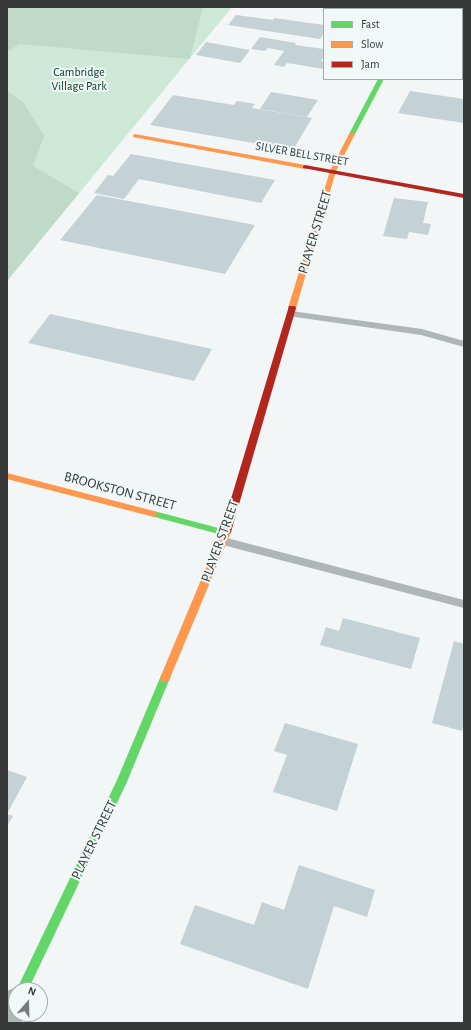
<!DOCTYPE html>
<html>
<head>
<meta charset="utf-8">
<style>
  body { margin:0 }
  #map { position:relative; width:471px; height:1030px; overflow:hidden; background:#f2f6f6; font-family:"Alegreya Sans",sans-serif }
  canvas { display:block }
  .frame { position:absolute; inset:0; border:8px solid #373a39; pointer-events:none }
  .legend { position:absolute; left:323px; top:8px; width:140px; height:72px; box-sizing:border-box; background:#f0f8f8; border:1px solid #a6acac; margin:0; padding:5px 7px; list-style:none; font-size:12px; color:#373a39 }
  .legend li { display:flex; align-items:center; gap:8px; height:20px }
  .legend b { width:20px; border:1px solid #a6acac }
  .north { position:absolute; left:8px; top:982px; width:40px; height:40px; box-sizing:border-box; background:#f0f8f8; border:1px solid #a6acac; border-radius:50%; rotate:20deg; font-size:11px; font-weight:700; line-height:16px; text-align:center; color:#373a39 }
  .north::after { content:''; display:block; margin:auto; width:14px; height:18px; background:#787c7b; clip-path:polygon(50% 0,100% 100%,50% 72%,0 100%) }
</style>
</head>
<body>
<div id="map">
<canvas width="471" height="1030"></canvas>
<div class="frame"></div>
<ul class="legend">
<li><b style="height:5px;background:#63d668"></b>Fast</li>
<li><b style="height:5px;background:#ff974d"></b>Slow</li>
<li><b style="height:5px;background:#b3261e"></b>Jam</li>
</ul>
<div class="north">N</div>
</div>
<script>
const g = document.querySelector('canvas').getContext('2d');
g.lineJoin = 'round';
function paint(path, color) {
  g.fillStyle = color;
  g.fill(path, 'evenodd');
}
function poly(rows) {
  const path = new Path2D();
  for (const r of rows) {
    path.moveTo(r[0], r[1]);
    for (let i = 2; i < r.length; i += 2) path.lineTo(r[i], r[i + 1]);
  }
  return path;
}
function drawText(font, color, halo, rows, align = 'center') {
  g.font = font + ' "Alegreya Sans",sans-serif';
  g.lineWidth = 4;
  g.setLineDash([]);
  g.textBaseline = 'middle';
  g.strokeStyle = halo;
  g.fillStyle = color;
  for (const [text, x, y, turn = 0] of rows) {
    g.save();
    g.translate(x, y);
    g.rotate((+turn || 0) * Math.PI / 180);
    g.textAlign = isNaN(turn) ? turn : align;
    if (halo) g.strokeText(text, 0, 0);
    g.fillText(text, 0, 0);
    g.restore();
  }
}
paint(poly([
  [7,7,232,7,7,281]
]), '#cee8d7');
paint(poly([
  [7,7,203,7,190,59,19,44,7,52],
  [7,91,23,102,44,136,33,166,79,193,7,281]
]), '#bfdac9');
paint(poly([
  [236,15,273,20,274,18,324,25,324,33,320,39,228,25],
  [260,37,296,43,295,45,324,49,324,57,321,61,324,62,324,69,287,63,284,67,274,65,284,51,268,48,265,51,251,49],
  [206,42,250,50,240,63,196,55],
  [410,91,464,99,464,123,398,113],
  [271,92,318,100,307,117,260,109],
  [173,95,234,105,237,101,255,104,252,108,312,118,293,150,150,125],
  [131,154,275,180,261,203,139,179,124,199,94,193,108,175,113,176],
  [97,195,255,225,225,274,60,240],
  [394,198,428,202,423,223,431,224,428,235,409,232,407,239,383,236],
  [50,314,212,349,194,381,28,343],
  [343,618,420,638,411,669,320,645,326,627,339,631],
  [454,641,464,644,464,722,462,731,432,723],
  [285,723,358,744,337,811,273,792,287,755,274,751],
  [7,770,27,777,7,814,13,816,7,826],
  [299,865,375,890,367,917,334,906,308,989,180,944,195,905,254,925,262,902,284,910]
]), '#c4d2d5');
paint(poly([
  [291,311,422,329,464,341,464,347,421,335,288,316,287,314,288,312,291,311],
  [223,537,464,600,464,608,219,544,218,541,219,538,223,537]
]), '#b0b6b5');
paint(poly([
  [372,7,397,7,398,9,373,9,372,7],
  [414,7,426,7,426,9,414,9,414,7],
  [16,987,22,990,16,990,16,1014,26,1014,21,1023,7,1023,7,991,16,987]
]), '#b0b6b5');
paint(poly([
  [378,79,384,79,355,134,350,135,349,134,378,79],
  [154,511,226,530,229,531,231,533,229,535,226,536,151,516,150,514,151,512,154,511],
  [165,674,169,675,170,678,126,784,28,990,16,991,117,780,160,678,161,675,165,674]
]), '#63d668');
paint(poly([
  [352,132,355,134,336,171,296,308,295,310,289,310,288,308,330,171,349,134,352,132],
  [135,134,305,165,308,167,305,169,133,137,133,135,135,134],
  [7,473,154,511,158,514,154,517,7,479,7,473],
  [226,529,229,530,231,532,170,678,169,681,165,682,161,681,160,678,221,532,223,530,226,529]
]), '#ff974d');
paint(poly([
  [305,165,464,194,464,198,303,168,303,166,305,165],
  [289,306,295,306,296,308,231,532,229,534,226,535,223,534,221,532,289,306]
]), '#b3261e');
drawText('12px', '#003a1d', '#f0f8f8', [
  ["Cambridge",79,72],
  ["Village Park",79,86]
]);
drawText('12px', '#373a39', '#f0f8f8', [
  ["SILVER BELL STREET",302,154,10]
]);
drawText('14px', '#373a39', '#f0f8f8', [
  ["PLAYER STREET",315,232,-73],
  ["BROOKSTON STREET",120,491,15],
  ["PLAYER STREET",220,541,-70],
  ["PLAYER STREET",94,840,-64]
]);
</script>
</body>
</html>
